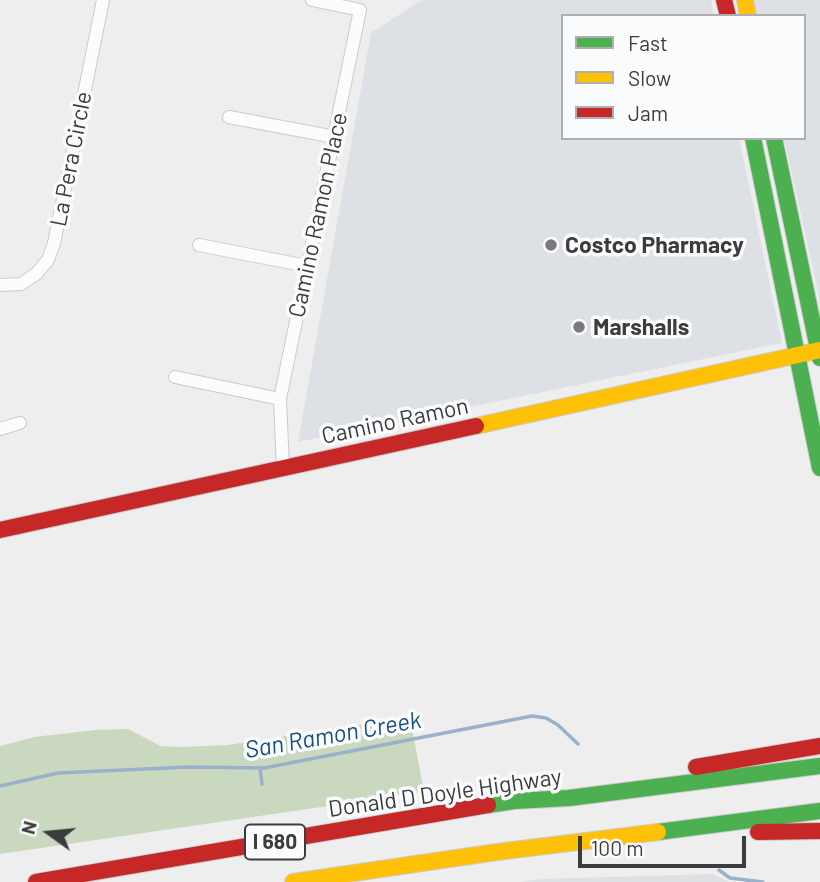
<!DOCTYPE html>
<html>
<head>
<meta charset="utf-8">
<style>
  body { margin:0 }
  #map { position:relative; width:820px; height:882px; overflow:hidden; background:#eee; font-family:Barlow,sans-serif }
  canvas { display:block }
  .legend { position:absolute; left:561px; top:14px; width:245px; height:126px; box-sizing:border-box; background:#fafbfd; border:2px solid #aeafb0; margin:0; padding:9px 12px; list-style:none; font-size:21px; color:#3c3c3d }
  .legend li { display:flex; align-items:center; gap:14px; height:35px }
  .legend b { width:35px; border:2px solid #aeafb0 }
  .north { position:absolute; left:14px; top:798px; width:70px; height:70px; -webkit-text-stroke:5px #fafbfd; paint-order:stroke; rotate:285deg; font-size:19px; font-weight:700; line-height:28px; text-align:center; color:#3c3c3d }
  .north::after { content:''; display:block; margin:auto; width:24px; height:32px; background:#3c3c3d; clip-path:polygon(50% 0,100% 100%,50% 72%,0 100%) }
  .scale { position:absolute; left:578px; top:836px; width:168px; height:32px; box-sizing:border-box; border:4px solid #3c3c3d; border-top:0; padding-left:9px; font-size:21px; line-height:24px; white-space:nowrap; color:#3c3c3d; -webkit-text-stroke:5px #fafbfd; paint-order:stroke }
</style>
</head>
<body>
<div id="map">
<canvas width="820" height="882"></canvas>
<ul class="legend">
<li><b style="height:9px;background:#4caf50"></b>Fast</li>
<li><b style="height:9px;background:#ffc107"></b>Slow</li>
<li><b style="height:9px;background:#c62828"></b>Jam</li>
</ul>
<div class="north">N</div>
<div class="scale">100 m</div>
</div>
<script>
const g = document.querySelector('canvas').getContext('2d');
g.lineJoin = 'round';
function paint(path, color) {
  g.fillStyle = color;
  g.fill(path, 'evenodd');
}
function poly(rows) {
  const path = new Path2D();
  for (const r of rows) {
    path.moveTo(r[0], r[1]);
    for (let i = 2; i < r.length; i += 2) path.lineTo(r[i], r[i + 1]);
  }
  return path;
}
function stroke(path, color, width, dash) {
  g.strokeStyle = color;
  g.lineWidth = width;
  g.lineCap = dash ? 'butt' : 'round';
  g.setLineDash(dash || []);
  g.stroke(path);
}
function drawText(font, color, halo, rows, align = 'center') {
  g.font = font + ' Barlow,sans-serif';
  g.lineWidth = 7;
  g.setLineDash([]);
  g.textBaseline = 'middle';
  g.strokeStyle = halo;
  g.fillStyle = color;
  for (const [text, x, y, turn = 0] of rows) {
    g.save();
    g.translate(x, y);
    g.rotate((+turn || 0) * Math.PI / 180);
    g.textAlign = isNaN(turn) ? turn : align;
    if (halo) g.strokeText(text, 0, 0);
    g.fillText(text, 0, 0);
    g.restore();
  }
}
paint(poly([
  [422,0,711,0,714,16,563,16,563,138,739,138,782,343,298,442,371,33],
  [753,0,820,0,820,300,784,138,804,138,804,16,756,16],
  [712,874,729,882,519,882,543,879]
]), '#dde0e4');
paint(poly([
  [410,717,424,792,0,854,0,746,34,737,96,730,128,729,161,746,182,747,228,745]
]), '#cbd8c0');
stroke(poly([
  [260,768,262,784],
  [0,786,58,773,189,767,264,768,532,716,546,718,558,725,578,744],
  [719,870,730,878,763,882]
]), '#99b1ca', 3.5);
const street = poly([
  [229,117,335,137],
  [199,245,307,266],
  [0,285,21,284,36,274,48,260,54,243,103,0],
  [175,377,280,399],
  [0,429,20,423],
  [283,469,280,399,360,10,312,0]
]);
const fast = poly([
  [753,138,820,468],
  [774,138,820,358],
  [488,805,514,801,569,798,820,766],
  [658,832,820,811]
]);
const slow = poly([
  [745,0,748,16],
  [476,426,820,350],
  [293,882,497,852,658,832]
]);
const jam = poly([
  [724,0,728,16],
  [0,530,476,426],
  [696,767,820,746],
  [758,832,820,831],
  [36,882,488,805]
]);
stroke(street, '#cbcbcb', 14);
stroke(fast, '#cbcbcb', 18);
stroke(slow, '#cbcbcb', 18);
stroke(jam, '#cbcbcb', 18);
stroke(street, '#fcfcfc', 12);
stroke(fast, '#4caf50', 16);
stroke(slow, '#ffc107', 16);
stroke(jam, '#c62828', 16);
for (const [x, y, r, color] of [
  [551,245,7,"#7a7a7b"],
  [579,327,7,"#7a7a7b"]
]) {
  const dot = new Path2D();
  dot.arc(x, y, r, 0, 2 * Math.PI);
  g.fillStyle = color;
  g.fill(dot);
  stroke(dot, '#fafbfd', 2.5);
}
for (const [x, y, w] of [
  [275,842,60]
]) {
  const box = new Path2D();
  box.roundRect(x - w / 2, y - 17.5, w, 35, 5);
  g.fillStyle = '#fafbfd';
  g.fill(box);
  stroke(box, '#3c3c3d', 2);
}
drawText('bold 21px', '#3c3c3d', null, [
  ["I 680",275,842]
]);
drawText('23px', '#3c3c3d', '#fafbfd', [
  ["La Pera Circle",71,159,-79],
  ["Camino Ramon Place",318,215,-78],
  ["Camino Ramon",395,421,-12],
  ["Donald D Doyle Highway",445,793,-8]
]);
drawText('bold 23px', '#3c3c3d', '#fafbfd', [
  ["Costco Pharmacy",565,245],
  ["Marshalls",593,327]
], 'left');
drawText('italic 24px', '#1a4f7e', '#fafbfd', [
  ["San Ramon Creek",333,735,-10]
]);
</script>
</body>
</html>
